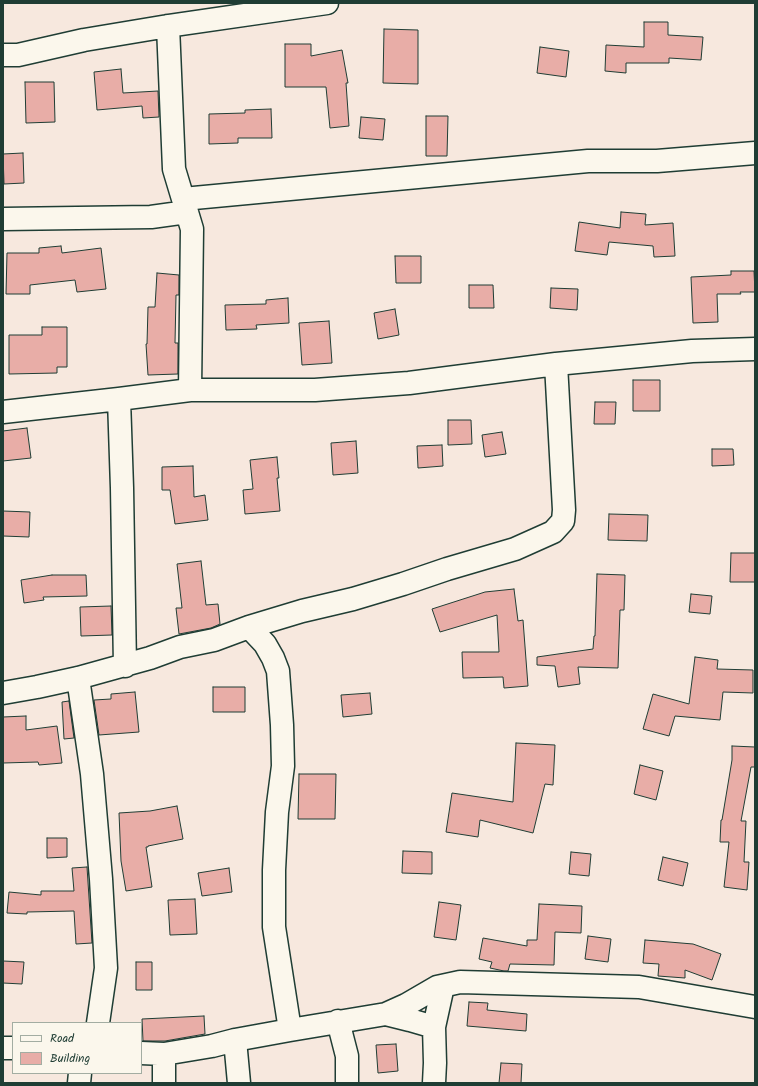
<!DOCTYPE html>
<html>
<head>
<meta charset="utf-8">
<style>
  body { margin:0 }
  #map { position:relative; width:758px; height:1086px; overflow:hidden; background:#f7e8de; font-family:Kalam,sans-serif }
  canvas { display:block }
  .frame { position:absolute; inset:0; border:4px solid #1f3d34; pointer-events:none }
  .legend { position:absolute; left:12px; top:1022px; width:130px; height:52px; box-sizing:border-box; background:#fbf7ec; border:1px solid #a3ada2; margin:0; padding:5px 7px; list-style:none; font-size:12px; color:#1f3d34 }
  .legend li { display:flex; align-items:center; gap:8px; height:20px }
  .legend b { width:20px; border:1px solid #a3ada2 }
</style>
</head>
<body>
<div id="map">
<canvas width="758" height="1086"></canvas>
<div class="frame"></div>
<ul class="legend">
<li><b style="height:5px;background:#fbf7ec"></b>Road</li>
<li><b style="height:11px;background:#e8ada7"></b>Building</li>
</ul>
</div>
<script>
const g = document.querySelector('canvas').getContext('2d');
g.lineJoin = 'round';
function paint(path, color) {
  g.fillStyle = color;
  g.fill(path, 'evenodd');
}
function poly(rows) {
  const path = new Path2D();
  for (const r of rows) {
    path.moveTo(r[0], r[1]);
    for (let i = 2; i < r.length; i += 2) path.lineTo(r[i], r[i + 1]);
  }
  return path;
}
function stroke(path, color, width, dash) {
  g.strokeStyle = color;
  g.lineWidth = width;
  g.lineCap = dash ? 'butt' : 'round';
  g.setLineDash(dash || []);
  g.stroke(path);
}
const building = poly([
  [644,22,668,22,668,35,703,37,701,60,669,58,669,63,626,63,626,73,605,71,606,45,644,47,644,22],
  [384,29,418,30,418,84,383,83,384,29],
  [285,44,311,44,311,56,342,50,348,83,346,83,349,126,330,128,326,87,285,87,285,44],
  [540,47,569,51,566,77,537,73,540,47],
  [121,69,123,93,158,91,159,117,143,118,142,106,97,110,94,72,121,69],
  [25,82,54,82,55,122,26,123,25,82],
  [271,109,272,138,238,138,238,143,209,144,209,114,245,113,245,110,271,109],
  [426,116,448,116,447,156,426,156,426,116],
  [361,117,385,119,383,140,359,138,361,117],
  [23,153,24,183,4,184,3,154,23,153],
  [621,212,646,214,645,225,673,223,675,256,654,257,653,246,609,242,607,255,575,251,579,222,620,228,621,212],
  [61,246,62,253,101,248,106,289,77,292,75,280,30,285,30,294,6,294,7,253,39,253,39,248,61,246],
  [395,256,421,256,421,283,396,283,395,256],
  [731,271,754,271,755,292,740,292,741,294,717,294,718,322,693,323,691,277,731,275,731,271],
  [157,273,179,275,179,295,176,295,175,343,178,343,178,374,148,375,146,344,147,344,148,307,155,307,157,273],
  [469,285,493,285,494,308,469,308,469,285],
  [551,288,578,289,577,310,550,308,551,288],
  [288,298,289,323,256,325,257,329,226,330,225,305,266,304,266,300,288,298],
  [395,309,399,335,378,339,374,313,395,309],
  [329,321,332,363,302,365,299,323,329,321],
  [42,327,67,327,67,367,57,367,57,373,9,374,9,335,42,335,42,327],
  [633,380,660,380,660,411,633,411,633,380],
  [595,402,616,402,615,424,594,424,595,402],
  [448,420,471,420,472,444,448,445,448,420],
  [27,428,31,458,3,461,3,431,27,428],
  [502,432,506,454,485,457,482,435,502,432],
  [356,441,358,473,333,475,331,443,356,441],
  [442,445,443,466,418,468,417,446,442,445],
  [712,449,733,449,734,465,712,466,712,449],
  [277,457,279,478,277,478,280,511,245,514,243,490,253,489,250,460,277,457],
  [193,466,194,497,205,495,208,520,175,524,170,490,162,490,162,467,193,466],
  [3,511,30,512,29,537,3,536,3,511],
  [609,514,648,515,647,541,608,540,609,514],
  [731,553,755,553,755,582,730,582,731,553],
  [201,561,206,605,218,604,220,624,211,628,179,634,176,608,182,608,177,564,201,561],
  [597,574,625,575,624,610,620,610,618,668,578,667,580,684,558,687,555,666,537,665,537,657,593,649,594,636,595,636,597,574],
  [52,575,86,575,87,596,43,597,44,600,24,603,21,580,52,575],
  [514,589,518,621,523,620,528,686,504,688,503,677,463,678,462,652,499,652,497,615,440,632,432,609,485,592,514,589],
  [691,594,712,596,710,614,689,612,691,594],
  [111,606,112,635,81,636,80,607,111,606],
  [695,657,718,660,717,669,753,670,753,693,723,692,720,720,675,716,669,736,643,729,653,694,689,704,695,657],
  [213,687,245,687,245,712,213,712,213,687],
  [135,692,139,732,99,735,94,700,111,699,111,694,135,692],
  [370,693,372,714,343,717,341,695,370,693],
  [69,701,74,738,64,739,62,702,69,701],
  [26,716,26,730,57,726,62,763,39,765,38,762,3,763,3,717,26,716],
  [516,743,555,745,553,785,545,784,533,833,480,820,478,837,446,832,452,793,513,802,516,743],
  [732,746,755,747,755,767,751,767,741,821,746,821,744,862,749,862,747,890,724,887,729,842,720,842,721,820,722,820,732,760,732,746],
  [640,765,663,771,656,800,634,794,640,765],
  [299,774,336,774,335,819,298,819,299,774],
  [177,806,183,839,148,846,148,847,146,847,152,887,126,891,121,861,119,813,150,811,177,806],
  [47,838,67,838,67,857,47,858,47,838],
  [403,851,432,852,432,874,402,873,403,851],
  [571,852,591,854,589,876,569,874,571,852],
  [663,857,688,863,683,886,658,880,663,857],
  [87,867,92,943,76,944,74,911,27,912,27,914,7,913,9,892,41,895,41,891,74,891,72,868,87,867],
  [229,868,232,892,202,896,198,873,229,868],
  [195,899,197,934,170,935,168,900,195,899],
  [439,902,461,905,456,940,434,937,439,902],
  [539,904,582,906,581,933,555,932,554,965,510,964,508,971,504,971,490,968,492,962,479,959,483,938,527,946,527,940,537,940,539,904],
  [588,936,611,939,608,962,585,959,588,936],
  [645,940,693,944,721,954,712,980,685,970,685,978,658,976,659,964,643,963,645,940],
  [3,961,24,962,22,984,3,983,3,961],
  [136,962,152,962,152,990,136,990,136,962],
  [469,1002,488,1003,487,1010,527,1014,526,1031,467,1026,469,1002],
  [204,1016,205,1034,165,1041,143,1041,142,1019,204,1016],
  [396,1044,398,1071,378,1073,376,1045,396,1044],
  [501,1063,522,1064,521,1083,499,1083,501,1063]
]);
paint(building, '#e8ada7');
stroke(building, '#1f3d34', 1);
const street = poly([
  [168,26,174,169,192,229,190,390],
  [3,55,18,55,84,40,168,26,327,3],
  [183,199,588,161,657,161,755,153],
  [3,219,151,217,187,212],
  [119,399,122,488,125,666],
  [3,412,119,399,190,390,315,390,409,383,556,364,692,351,755,349],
  [249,627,265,644,273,658,278,671,282,725,283,766,277,812,274,870,274,927,290,1030],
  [78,678,92,774,101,879,106,968,98,1023],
  [3,693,37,687,78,678,150,658,180,647,214,640,249,627,302,611,353,599,403,584,447,569,515,549,553,532,563,521,564,510,556,364],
  [386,1014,410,1020,434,1027,435,1063,434,1083],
  [338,1021,347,1056,347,1083],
  [434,1027,443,986],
  [235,1040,239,1083],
  [3,1048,13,1048],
  [141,1053,164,1054,212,1046,235,1040,290,1030,386,1014,406,1005,437,987,460,982,639,987,755,1007],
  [164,1054,164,1083],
  [79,1083,80,1073]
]);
stroke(street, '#1f3d34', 25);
stroke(street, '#fbf7ec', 22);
</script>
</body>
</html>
